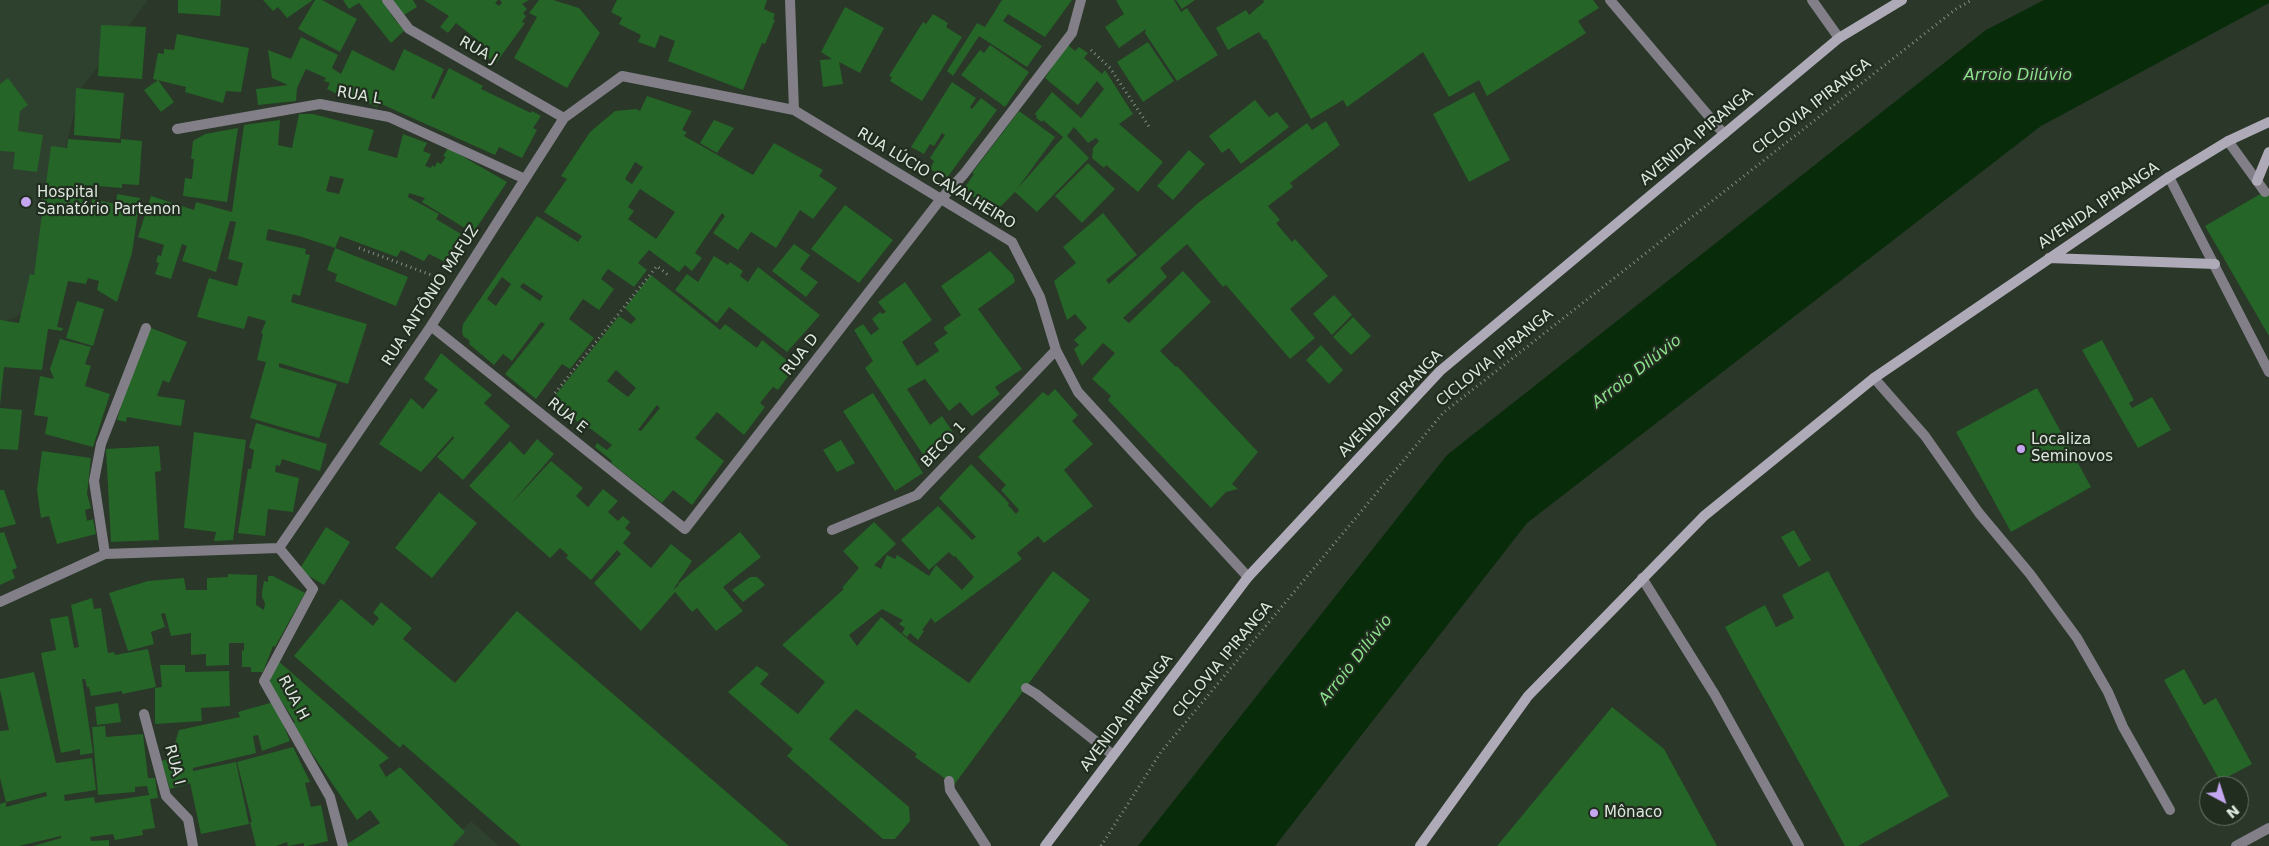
<!DOCTYPE html>
<html>
<head>
<meta charset="utf-8">
<style>
  body { margin:0 }
  #map { position:relative; width:2269px; height:846px; overflow:hidden; background:#2a3729; font-family:"DejaVu Sans",sans-serif }
  canvas { display:block }
  .north { position:absolute; left:2199px; top:776px; width:50px; height:50px; box-sizing:border-box; background:#202d1f; border:1px solid #6c786c; border-radius:50%; rotate:140deg; font-size:14px; font-weight:700; line-height:20px; text-align:center; color:#dfe8df }
  .north::after { content:''; display:block; margin:auto; width:18px; height:22px; background:#c5a7f1; clip-path:polygon(50% 0,100% 100%,50% 72%,0 100%) }
</style>
</head>
<body>
<div id="map">
<canvas width="2269" height="846"></canvas>
<div class="north">N</div>
</div>
<script>
const g = document.querySelector('canvas').getContext('2d');
g.lineJoin = 'round';
function paint(path, color) {
  g.fillStyle = color;
  g.fill(path, 'evenodd');
}
function poly(rows) {
  const path = new Path2D();
  for (const r of rows) {
    path.moveTo(r[0], r[1]);
    for (let i = 2; i < r.length; i += 2) path.lineTo(r[i], r[i + 1]);
  }
  return path;
}
function stroke(path, color, width, dash) {
  g.strokeStyle = color;
  g.lineWidth = width;
  g.lineCap = dash ? 'butt' : 'round';
  g.setLineDash(dash || []);
  g.stroke(path);
}
function drawText(font, color, halo, rows, align = 'center') {
  g.font = font + ' "DejaVu Sans",sans-serif';
  g.lineWidth = 4.5;
  g.setLineDash([]);
  g.textBaseline = 'middle';
  g.strokeStyle = halo;
  g.fillStyle = color;
  for (const [text, x, y, turn = 0] of rows) {
    g.save();
    g.translate(x, y);
    g.rotate((+turn || 0) * Math.PI / 180);
    g.textAlign = isNaN(turn) ? turn : align;
    if (halo) g.strokeText(text, 0, 0);
    g.fillText(text, 0, 0);
    g.restore();
  }
}
paint(poly([
  [0,0,148,0,80,90,24,313,0,324],
  [471,821,499,846,446,846]
]), '#2e412e');
paint(poly([
  [2044,0,2269,0,2269,3,2041,126,1527,523,1275,846,1138,846,1447,455,1986,30]
]), '#082b0a');
paint(poly([
  [178,0,221,0,220,16,178,13],
  [263,0,313,0,287,18,278,7,273,11],
  [315,0,322,0,357,19,340,52,298,29],
  [343,0,382,0,395,20,405,30,391,43,359,3,349,9],
  [391,0,413,0,417,7,401,17],
  [424,0,498,0,495,3,499,6,502,3,500,0,529,0,522,4,527,9,523,13,526,16,522,22,525,23,496,63,480,53,485,46,456,23,448,33,440,27,449,16],
  [539,0,553,0,579,8,600,33,567,88,514,58,537,17,529,13],
  [617,0,767,0,764,9,775,14,773,19,775,20,765,44,762,43,743,90,668,61,675,41,660,35,655,48,638,42,641,35,619,24,622,18,611,12],
  [1002,0,1072,0,1045,37,1008,14,1003,21,1042,46,1027,67,979,36,953,76,947,71,977,23,985,27],
  [1116,0,1174,0,1181,12,1187,8,1218,55,1177,81,1145,33,1146,29,1119,48,1105,27,1124,14],
  [1176,0,1195,0,1182,9],
  [1263,0,1593,0,1599,8,1578,21,1586,33,1487,96,1479,80,1449,97,1423,52,1347,107,1343,100,1311,119,1266,39,1264,40,1259,32,1228,50,1216,28,1246,10,1249,15,1264,2],
  [845,7,884,28,860,73,839,62,843,84,823,87,820,60,832,59,821,52],
  [933,14,948,23,946,27,962,37,922,101,890,81,892,77,889,76,923,22,926,24],
  [101,25,146,27,142,79,98,76],
  [177,34,249,48,241,92,226,91,223,103,185,92,186,87,153,79,158,53,164,54,164,49,174,50],
  [301,37,338,55,332,68,341,74,352,50,394,71,404,49,444,69,431,98,434,99,449,68,483,86,481,89,531,113,532,111,541,116,533,128,537,130,522,158,499,147,495,155,379,103,377,107,343,91,341,96,327,89,330,83,324,81,326,78,306,69,297,88,296,101,258,105,256,89,288,85,272,78,268,50,291,59],
  [1148,42,1174,81,1143,102,1117,62],
  [990,45,1029,72,1005,107,961,75,980,50,984,53],
  [1068,45,1075,51,1079,47,1088,53,1084,58,1102,74,1105,70,1133,114,1119,124,1163,162,1138,192,1106,165,1104,168,1092,158,1093,148,1099,141,1096,138,1088,143,1074,127,1067,136,1089,158,1037,212,1015,192,996,211,963,190,974,174,972,173,1019,111,1055,137,1017,189,1063,137,1043,120,1042,122,1036,118,1037,116,1035,114,1052,92,1081,118,1104,89,1097,81,1078,105,1045,78,1051,69,1049,68],
  [8,78,28,105,20,111,18,131,43,135,37,172,13,169,15,152,0,151,0,84],
  [158,80,174,102,161,112,144,90],
  [952,82,976,98,970,107,972,109,981,98,997,110,946,179,930,169,934,161,930,158,945,135,942,133,934,146,930,144,924,154,911,147],
  [76,88,124,93,120,139,74,135],
  [1474,92,1510,160,1469,182,1433,114],
  [647,96,692,111,682,130,687,132,684,136,753,175,774,143,823,170,819,176,837,188,813,219,800,210,776,248,751,232,738,250,713,233,725,216,722,213,695,253,702,258,692,271,685,265,679,272,649,250,638,263,647,270,634,287,608,269,601,279,614,289,599,310,583,299,569,319,594,338,570,369,562,364,536,399,505,374,545,324,541,322,512,361,503,354,494,365,469,344,470,341,463,336,462,331,463,324,537,216,578,242,582,236,544,212,567,179,561,176,590,132,615,111,636,109,640,111],
  [635,162,643,167,632,184,625,179],
  [640,189,675,212,656,239,628,219,634,211,628,207],
  [502,277,511,284,496,306,487,299],
  [523,283,543,296,540,301,520,287],
  [1255,100,1269,117,1277,112,1289,127,1241,164,1229,148,1222,153,1209,136],
  [299,114,313,114,374,130,368,150,397,158,403,134,427,143,423,151,431,154,425,166,431,168,432,165,435,167,437,162,441,164,446,157,443,156,448,148,507,182,473,233,422,202,425,198,409,193,408,197,439,214,436,219,461,234,445,262,429,254,424,261,401,250,397,257,340,236,335,248,299,236,268,229,266,240,306,249,305,254,310,255,300,296,293,294,291,302,367,324,348,384,279,363,279,367,337,384,319,438,250,418,266,362,257,360,263,334,261,333,266,321,248,316,244,329,197,317,209,278,237,286,243,263,228,259,236,222,230,221,216,272,182,261,187,246,182,244,171,279,155,274,159,263,156,262,158,255,161,256,164,245,138,237,151,196,194,210,196,202,232,212,244,125,280,120,278,145,292,148],
  [330,176,344,179,339,194,326,191],
  [714,120,734,128,717,153,700,143],
  [1326,121,1340,145,1290,183,1293,187,1268,206,1280,220,1276,223,1292,242,1295,239,1328,276,1290,309,1315,338,1290,359,1226,285,1223,287,1187,244,1160,268,1167,277,1123,318,1129,323,1183,271,1211,302,1160,351,1176,367,1177,366,1258,452,1232,484,1238,489,1226,492,1211,508,1108,400,1111,396,1092,379,1115,353,1103,343,1082,366,1074,349,1079,345,1074,340,1087,328,1075,314,1067,320,1054,281,1076,263,1063,247,1103,213,1137,255,1106,280,1109,284,1198,203,1307,123,1312,130],
  [238,128,227,202,183,196,185,178,192,179,194,159,191,159,193,141,205,134],
  [68,139,121,143,121,139,142,141,139,185,122,184,122,188,85,185,81,212,90,213,92,199,116,204,117,194,140,198,132,253,117,302,97,290,99,281,88,278,86,284,68,281,57,327,63,328,62,331,48,329,42,370,4,367,0,405,0,320,19,323,30,274,34,275,51,146,67,148],
  [1189,150,1205,164,1173,200,1157,186],
  [1088,163,1115,189,1082,223,1055,196],
  [2269,189,2269,336,2205,226],
  [845,205,893,240,859,283,811,249],
  [794,244,810,255,800,269,818,282,806,297,772,271],
  [335,248,408,277,396,306,335,281,337,274,327,270],
  [990,251,1013,275,1015,282,978,309,1022,369,995,387,1000,394,972,416,960,402,949,411,925,379,907,389,930,425,942,416,954,434,924,456,865,368,873,361,854,330,863,324,871,335,879,329,872,319,880,312,882,314,886,312,878,302,905,282,932,320,902,342,917,366,939,351,934,343,948,333,943,328,961,315,941,286],
  [714,256,728,265,730,262,743,271,740,276,748,282,758,267,820,315,787,352,729,307,717,323,675,290,687,274,698,282],
  [651,275,720,330,725,324,757,348,762,340,795,367,778,390,773,387,760,403,765,407,744,435,717,412,695,438,724,461,692,505,673,490,662,503,611,463,612,461,595,447,597,443,607,450,612,445,579,420,578,422,550,402,619,316,631,324,636,319,625,308],
  [616,370,636,388,628,397,607,381],
  [657,405,660,408,641,431,638,430],
  [1334,295,1352,315,1332,335,1313,314],
  [77,301,104,309,93,346,66,338],
  [1353,317,1371,336,1351,355,1333,337],
  [151,328,187,342,169,383,163,380,157,396,185,400,181,426,127,417,126,422,117,420,125,391],
  [60,339,91,347,85,364,91,366,85,386,110,394,93,447,45,434,48,417,34,415,40,376,54,379,50,369],
  [2102,340,2134,400,2129,403,2132,408,2152,397,2171,430,2138,448,2082,350],
  [1321,345,1343,370,1329,384,1306,360],
  [441,353,492,395,484,403,510,426,463,480,437,457,454,438,453,436,421,472,379,444,411,398,423,409,438,390,424,379],
  [2037,388,2091,487,2011,532,1956,432],
  [1055,389,1078,415,1072,421,1093,444,1064,470,1093,506,1044,543,1038,536,1017,553,1022,559,935,623,931,618,922,630,924,631,918,640,910,633,907,637,902,633,905,628,899,624,903,620,882,609,849,635,857,646,881,617,911,642,969,683,1053,571,1090,600,954,785,915,757,917,754,856,709,829,739,909,807,910,821,895,839,883,839,787,756,793,749,728,692,757,666,769,674,760,684,798,714,825,682,782,645,844,589,842,588,859,568,843,551,874,522,896,544,874,565,881,569,887,555,895,559,897,555,929,576,936,565,962,590,974,577,955,556,954,557,949,552,929,570,901,540,938,506,972,540,976,537,939,498,971,464,1009,503,1008,505,1016,514,1019,510,1001,490,1006,485,978,457,1043,392,1048,396],
  [873,393,923,473,895,491,843,411],
  [0,408,22,410,18,450,0,449],
  [256,423,327,444,320,471,282,459,280,466,276,465,275,472,299,478,293,512,268,509,265,536,238,533,248,469,251,469,254,450,249,448],
  [194,432,246,440,233,540,214,541,216,532,184,528],
  [537,439,554,454,509,506,551,461,583,488,576,496,588,507,603,489,618,501,608,512,618,521,623,516,630,522,625,528,631,533,623,543,651,568,671,544,692,561,673,590,679,585,678,584,740,532,761,557,723,587,743,611,716,631,697,608,692,612,675,592,641,631,594,583,621,554,617,550,591,580,566,558,568,555,560,548,550,558,469,486,510,441,524,455],
  [841,440,855,463,837,472,823,450],
  [159,446,161,471,155,472,159,540,111,542,106,449],
  [42,451,91,458,87,494,91,508,85,510,87,521,93,519,96,534,57,544,49,516,41,518,37,490],
  [0,490,4,490,16,524,0,528],
  [439,492,477,523,432,578,395,548],
  [326,527,350,542,324,585,299,570],
  [1794,530,1811,560,1799,567,1781,537],
  [4,532,17,568,12,570,15,578,0,585,0,533],
  [1828,571,1949,796,1858,846,1845,846,1725,627,1765,605,1776,627,1794,618,1782,595],
  [228,574,257,575,256,605,264,610,265,603,262,597,262,592,264,581,268,582,268,576,273,576,305,593,275,647,273,646,263,672,251,672,251,667,242,667,242,650,244,651,244,643,229,643,229,665,206,666,206,654,191,655,191,633,171,636,165,613,161,614,165,627,151,632,154,644,128,651,109,593,148,581,184,578,186,590,207,590,207,578,228,577],
  [750,577,757,577,765,585,743,602,732,590],
  [92,598,94,609,101,608,108,653,114,652,115,655,148,649,156,687,122,694,122,691,91,696,89,687,87,687,85,679,82,679,93,753,80,755,80,749,61,753,41,653,56,650,50,619,68,616,74,648,79,647,71,605],
  [341,599,373,626,379,618,373,613,381,602,412,628,403,639,455,683,517,611,789,846,521,846,403,744,400,748,294,656],
  [276,659,389,758,379,765,386,777,400,767,465,832,452,846,344,846,380,823,370,810,357,820,292,724,295,722,270,684,271,672],
  [160,665,185,665,185,672,229,671,230,706,201,708,202,721,155,724,155,688,162,687],
  [2184,669,2204,705,2216,698,2252,764,2220,781,2164,680],
  [34,672,56,763,92,758,96,790,64,795,65,801,94,797,95,803,149,795,147,786,135,787,135,792,98,795,92,727,105,726,106,737,143,734,148,778,155,778,158,798,150,799,155,828,142,830,143,835,115,840,113,834,90,837,91,841,109,840,109,846,33,846,61,838,61,836,19,846,0,846,0,804,6,802,6,807,47,796,46,792,6,802,0,778,0,731,9,730,0,690,0,679],
  [274,702,290,741,262,751,258,735,253,736,256,753,193,768,193,771,236,762,249,824,201,834,190,783,170,789,161,761,176,757,172,753,179,730,240,717,238,712],
  [118,703,121,722,97,725,95,707],
  [1612,707,1664,749,1717,846,1497,846],
  [293,747,310,782,305,783,311,807,321,805,328,841,307,846,304,846,304,843,288,846,287,842,276,846,256,846,250,822,252,822,237,762]
]), '#256527');
stroke(poly([
  [1091,50,1110,68,1150,128],
  [359,248,434,276],
  [555,393,657,266,668,275],
  [1101,846,1161,752,1443,413,1956,9,1972,0]
]), '#848f83', 3, [1, 4]);
stroke(poly([
  [387,0,409,29,564,118],
  [790,0,794,110],
  [1610,0,1724,134],
  [1812,0,1839,38],
  [177,129,320,104,389,117,525,179],
  [2228,141,2265,192],
  [2169,177,2269,372],
  [431,326,685,529,940,200,964,174,1072,33,1081,0],
  [1874,378,1925,436,1979,513,2030,574,2077,638,2108,692,2123,727,2170,810],
  [832,530,917,495,1056,350],
  [279,548,431,326,564,118,622,76,794,110,1012,242,1040,297,1056,350,1078,392,1248,577],
  [279,548,313,589,264,681,330,797,343,846],
  [105,554,94,481,101,444,146,328],
  [1642,578,1715,695,1799,846],
  [0,602,105,554,279,548],
  [1026,688,1036,694,1113,755],
  [144,714,166,796,188,819,193,846],
  [949,781,950,790,986,846]
]), '#827f88', 10);
stroke(poly([
  [2236,846,2269,828]
]), '#827f88', 10);
stroke(poly([
  [2257,181,2269,152],
  [2049,258,2215,264],
  [1045,846,1248,577,1440,371,1839,38,1902,0],
  [1420,846,1528,696,1704,516,1874,378,2169,177,2228,141,2269,122]
]), '#afaab8', 10);
for (const [x, y, r, color] of [
  [26,202,6,"#c5a7f1"],
  [2021,449,5,"#c5a7f1"],
  [1594,813,5,"#c5a7f1"]
]) {
  const dot = new Path2D();
  dot.arc(x, y, r, 0, 2 * Math.PI);
  g.fillStyle = color;
  g.fill(dot);
  stroke(dot, '#202d1f', 2);
}
drawText('15px', '#dfe8df', '#202d1f', [
  ["RUA J",478,51,30],
  ["RUA L",359,96,10],
  ["CICLOVIA IPIRANGA",1812,107,-38],
  ["AVENIDA IPIRANGA",1697,137,-40],
  ["RUA LÚCIO CAVALHEIRO",936,179,31],
  ["AVENIDA IPIRANGA",2099,206,-34],
  ["RUA ANTÔNIO MAFUZ",431,296,-57],
  ["RUA D",801,355,-52],
  ["CICLOVIA IPIRANGA",1495,358,-39],
  ["AVENIDA IPIRANGA",1391,404,-46],
  ["RUA E",567,416,39],
  ["BECO 1",944,445,-46],
  ["CICLOVIA IPIRANGA",1223,660,-50],
  ["RUA H",293,698,62],
  ["AVENIDA IPIRANGA",1127,713,-53],
  ["RUA I",174,765,75]
]);
drawText('15px', '#dfe8df', '#202d1f', [
  ["Hospital",37,193],
  ["Sanatório Partenon",37,210],
  ["Localiza",2031,440],
  ["Seminovos",2031,457],
  ["Mônaco",1604,813]
], 'left');
drawText('italic 16px', '#8ce28c', '#202d1f', [
  ["Arroio Dilúvio",2018,76],
  ["Arroio Dilúvio",1637,372,-38],
  ["Arroio Dilúvio",1356,660,-52]
]);
</script>
</body>
</html>
